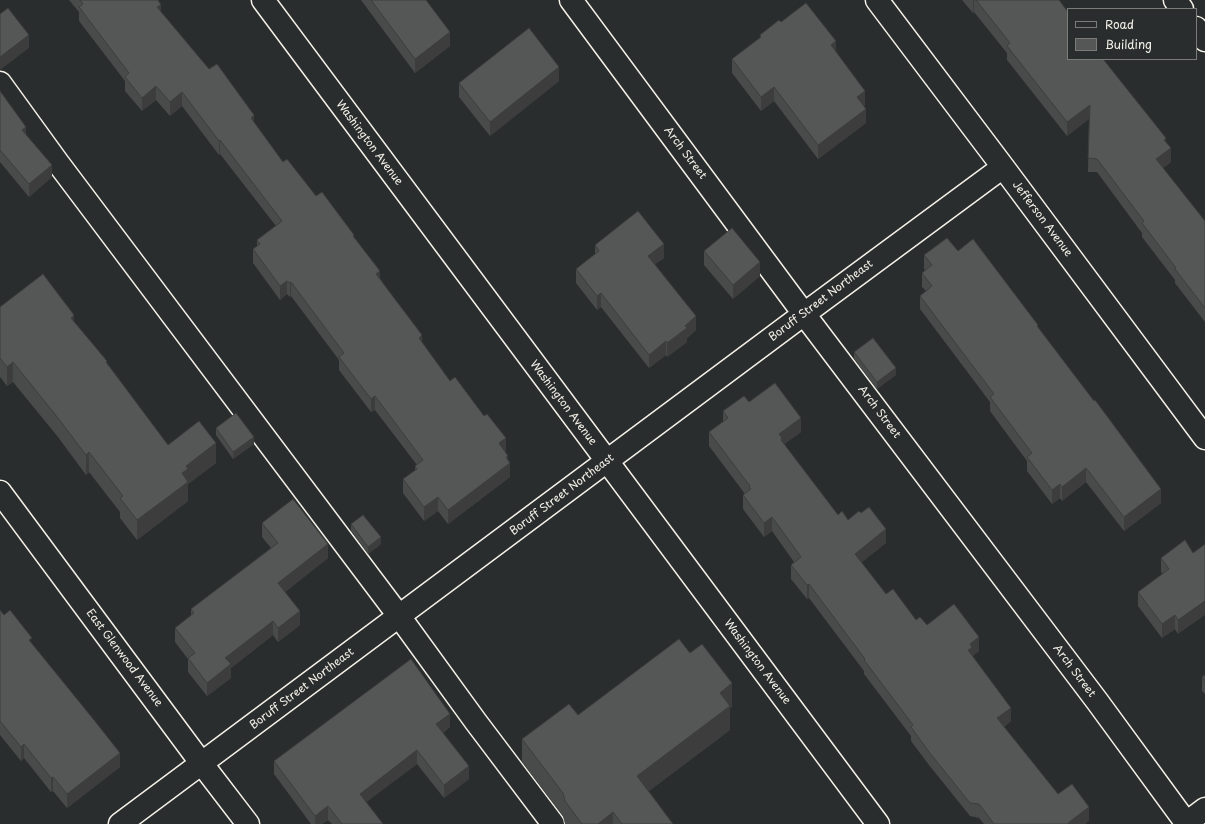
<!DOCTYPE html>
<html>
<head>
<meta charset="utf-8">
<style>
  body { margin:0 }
  #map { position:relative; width:1205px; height:824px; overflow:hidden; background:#2a2d2e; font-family:"Playpen Sans",sans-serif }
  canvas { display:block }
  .legend { position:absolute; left:1067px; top:8px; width:130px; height:52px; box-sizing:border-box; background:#2a2d2e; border:1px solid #7b7b78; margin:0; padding:5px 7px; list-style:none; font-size:12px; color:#f4f1e8 }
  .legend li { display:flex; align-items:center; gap:8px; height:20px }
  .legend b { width:20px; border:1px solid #7b7b78 }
</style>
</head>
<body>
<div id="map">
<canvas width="1205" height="824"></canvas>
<ul class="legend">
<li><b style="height:5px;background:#2a2d2e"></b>Road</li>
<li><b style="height:11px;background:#555756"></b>Building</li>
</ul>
</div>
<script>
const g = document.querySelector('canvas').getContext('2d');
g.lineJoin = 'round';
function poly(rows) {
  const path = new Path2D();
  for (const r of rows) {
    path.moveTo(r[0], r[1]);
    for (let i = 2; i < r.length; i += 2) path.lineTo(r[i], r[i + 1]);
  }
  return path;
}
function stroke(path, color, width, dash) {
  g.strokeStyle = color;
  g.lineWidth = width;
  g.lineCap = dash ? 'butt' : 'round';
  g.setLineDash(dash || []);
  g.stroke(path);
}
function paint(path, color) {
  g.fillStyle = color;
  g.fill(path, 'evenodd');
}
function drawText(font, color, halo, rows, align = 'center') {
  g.font = font + ' "Playpen Sans",sans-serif';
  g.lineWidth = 3;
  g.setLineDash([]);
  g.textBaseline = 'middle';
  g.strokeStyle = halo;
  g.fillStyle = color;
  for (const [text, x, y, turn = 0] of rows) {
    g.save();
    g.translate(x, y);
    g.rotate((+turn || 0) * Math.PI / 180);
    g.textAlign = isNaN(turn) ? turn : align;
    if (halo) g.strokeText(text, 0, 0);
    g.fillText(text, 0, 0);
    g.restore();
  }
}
const minor = poly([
  [263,0,878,824],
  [571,0,804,314,1097,701,1187,824],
  [877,0,1003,167,1205,438],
  [1175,0,1182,9],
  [1196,28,1205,40],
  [0,83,58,163,399,616,476,722,553,824],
  [0,492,202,764,248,824],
  [120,824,804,314,1003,167],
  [1185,824,1205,809]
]);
stroke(minor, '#f4f1e8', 25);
stroke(minor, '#2a2d2e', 22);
paint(poly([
  [69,0,158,0,161,12,254,123,283,162,354,238,380,278,422,343,450,381,506,452,508,460,510,477,448,524,438,511,424,521,403,493,403,479,415,470,415,466,417,465,375,410,371,412,339,370,339,360,291,296,290,297,287,294,280,300,253,263,253,249,257,246,257,240,276,226,220,154,219,155,182,106,170,116,156,100,142,111,125,91,125,81,79,21,79,12],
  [361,0,426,0,450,46,415,73],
  [962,0,1059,0,1068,59,1166,143,1171,162,1163,168,1205,221,1205,220,1205,322,1175,283,1175,280,1142,237,1142,233,1097,172,1088,172,1089,119,1067,136,1007,60,1007,53,974,12,973,13],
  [781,22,836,51,865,105,864,106,866,123,818,159,774,101,761,111,732,73,732,59,760,38,760,35],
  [559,81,490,136,459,97,459,83],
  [0,91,52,177,29,197,0,162],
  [595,245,664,258,655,264,696,330,687,338,687,342,667,357,666,355,649,368,601,307,597,310,576,283,576,269,595,254],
  [704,251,760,276,733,299,704,265],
  [958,251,1038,327,1161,503,1124,531,1086,482,1062,501,1060,498,1052,504,1027,471,1027,461,990,411,990,402,920,309,920,296,926,291,922,287,922,273,925,270,924,269,924,255],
  [0,307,74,322,168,445,216,463,188,484,188,501,137,540,120,518,120,512,89,472,86,475,58,437,13,382,7,386,0,377],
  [854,352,896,375,877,389,854,359],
  [749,402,801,432,784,444,838,515,848,520,886,543,861,562,886,594,916,620,979,651,972,656,1011,721,1004,727,1058,794,1089,820,1085,824,984,824,979,818,970,816,929,765,911,741,911,736,864,674,864,671,809,598,807,599,791,579,791,565,794,562,772,531,764,537,743,509,743,495,745,494,709,446,709,432,723,422,723,411],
  [216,428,254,444,233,459,216,435],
  [262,523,328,558,285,592,300,625,278,642,273,635,231,668,231,678,207,696,188,672,188,659,175,642,175,628,191,615,191,609,271,548,262,537],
  [351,524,381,544,368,554,351,531],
  [1185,540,1178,634,1175,629,1162,638,1138,606,1138,592,1163,574,1161,572,1161,558],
  [0,610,4,615,32,644,120,767,67,808,53,791,51,792,24,758,21,761,0,735],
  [1205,675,1205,694,1202,691,1202,677],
  [732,707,730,708,730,730,649,791,673,824,565,824,563,816,522,762,522,739,578,715],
  [450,727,443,733,469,779,444,798,417,764,366,802,383,824,332,824,328,820,322,824,311,824,274,774,274,761]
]), '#494b4a');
paint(poly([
  [973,0,974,0,974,12,973,13],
  [161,5,161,18,157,7],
  [450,32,450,46,415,73,415,59],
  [29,35,29,48,0,70,0,57],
  [836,41,836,55,831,45],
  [559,67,559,81,490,136,490,122],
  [156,86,156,100,142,111,142,98],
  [774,87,774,101,761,111,761,97],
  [865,91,865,105,857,111,857,97],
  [182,92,182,106,170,116,170,102],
  [1090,105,1090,118,1067,136,1067,122],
  [866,109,866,123,818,159,818,145],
  [254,115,254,129,251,118],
  [26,127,26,140,22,130],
  [1166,138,1166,151,1171,148,1171,162,1156,173,1156,159,1164,140],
  [220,140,220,154,219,155,219,141],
  [52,165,52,177,29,197,29,184],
  [664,244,664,258,648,269,648,256],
  [760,262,760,276,733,299,733,285],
  [380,271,380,285,376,274],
  [287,281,287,294,280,300,280,286],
  [291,282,291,296,290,297,290,283],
  [601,293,601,307,597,310,597,296],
  [74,315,74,335,71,318],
  [696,316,696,330,687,338,687,342,667,357,667,343,685,326],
  [422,335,422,349,419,338],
  [666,341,666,355,649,368,649,355],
  [13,362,13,382,7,386,7,367],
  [896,368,896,375,877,389,877,382],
  [375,396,375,410,371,412,371,399],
  [801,418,801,432,782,446,779,434],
  [254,437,254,444,233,459,233,452],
  [506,438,506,452,499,443],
  [216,443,216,463,188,484,188,501,137,540,137,520,182,473,186,466],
  [89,452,89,472,86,475,86,455],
  [508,456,508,464,510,463,510,477,448,524,448,510],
  [1086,468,1086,482,1062,501,1062,487],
  [1060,484,1060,498,1052,504,1052,490],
  [1161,489,1161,503,1124,531,1124,517],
  [438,497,438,511,424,521,424,507],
  [772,517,772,531,764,537,764,523],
  [886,529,886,543,855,568,855,554],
  [381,537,381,544,368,554,368,547],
  [328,544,328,558,278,597,278,583],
  [809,584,809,598,807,599,807,585],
  [1205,601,1205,615,1178,634,1178,620],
  [300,611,300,625,278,642,278,628],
  [1175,615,1175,629,1162,638,1162,624],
  [273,621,273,635,231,668,231,678,207,696,207,683,225,658],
  [979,637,979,651,972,657,968,650,970,644],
  [732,683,732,707,730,708,730,730,637,800,637,776,720,693],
  [1011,708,1011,721,997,732,997,718],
  [450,714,450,727,436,737,436,724],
  [24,744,24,758,21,761,21,747],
  [417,750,417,764,360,807,360,794],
  [120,753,120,767,67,808,67,794],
  [469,766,469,779,444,798,444,785],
  [53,777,53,791,51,792,51,778],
  [328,806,328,820,322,824,315,824,315,816],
  [1089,807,1089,820,1085,824,1068,824,1068,823],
  [613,812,613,824,598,824]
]), '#3c3d3c');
const building = poly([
  [80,0,158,0,161,5,157,7,209,69,217,64,254,115,251,118,283,162,287,159,316,196,322,192,354,235,353,236,380,271,376,274,422,335,419,338,450,381,455,377,484,416,487,414,506,438,499,443,508,456,506,457,510,463,448,510,438,497,424,507,403,479,417,469,415,466,423,460,375,396,371,399,339,357,344,353,291,282,290,283,287,281,280,286,253,249,260,244,257,240,282,221,220,140,219,141,182,92,170,102,156,86,142,98,125,77,129,73,79,7,83,4,80,0],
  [371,0,426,0,450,32,415,59,371,0],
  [976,0,1059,0,1068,12,1068,59,1103,59,1166,138,1164,140,1171,148,1156,159,1205,221,1205,220,1205,308,1175,269,1176,268,1142,223,1144,221,1097,159,1088,158,1090,105,1067,122,1007,46,1010,43,976,0],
  [806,3,836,41,831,45,865,91,857,97,866,109,818,145,774,87,761,97,732,59,761,37,760,35,779,20,781,22,806,3],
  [8,8,29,35,0,57,0,14,8,8],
  [529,28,559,67,490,122,459,83,529,28],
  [0,91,26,127,22,130,52,165,29,184,0,150,0,91],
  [638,211,664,244,648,256,696,316,685,326,687,328,667,343,666,341,649,355,601,293,597,296,576,269,599,251,595,245,638,211],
  [732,228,760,262,733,285,704,251,732,228],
  [947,238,958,251,973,239,1038,325,1037,326,1094,401,1095,400,1161,489,1124,517,1086,468,1062,487,1060,484,1052,490,1027,457,1032,453,990,397,994,394,920,296,932,286,922,273,932,265,924,255,947,238],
  [43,274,74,315,71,318,107,361,106,362,168,445,199,421,216,443,186,466,188,469,182,473,188,482,137,520,120,498,123,496,89,452,86,455,58,418,13,362,7,367,0,358,0,307,43,274],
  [873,338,896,368,877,382,854,352,873,338],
  [775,383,801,418,779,434,782,438,781,440,838,515,842,511,848,520,859,511,861,513,869,507,886,529,855,554,886,594,893,589,916,620,920,617,927,625,954,604,979,637,970,644,972,648,968,650,1011,708,997,718,1058,794,1072,784,1089,807,1068,823,1069,824,994,824,979,804,970,803,929,752,911,727,913,725,864,660,865,659,809,584,807,585,791,565,801,557,772,517,764,523,743,495,751,489,749,487,750,486,709,432,728,418,723,411,744,396,749,402,775,383],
  [236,413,254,437,233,452,216,428,236,413],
  [293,499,328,544,278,583,300,611,278,628,273,621,225,658,231,664,207,683,188,658,195,653,175,628,194,613,191,609,278,543,262,523,293,499],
  [363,515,381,537,368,547,351,524,363,515],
  [1185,540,1193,553,1205,544,1205,601,1178,620,1175,615,1162,624,1138,592,1169,569,1161,558,1185,540],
  [0,610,4,615,10,610,32,638,29,640,94,720,120,753,67,794,53,777,51,778,24,744,21,747,0,721,0,610],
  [679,639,690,653,702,644,732,683,720,693,730,706,637,776,673,824,622,824,613,812,598,824,582,824,565,801,563,793,522,739,569,704,578,715,679,639],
  [411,659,450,714,436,724,469,766,444,785,417,750,360,794,383,824,342,824,328,806,315,816,274,761,411,659],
  [1205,675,1205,681,1202,677,1205,675]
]);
paint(building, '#555756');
stroke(building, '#3c3d3c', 1);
drawText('11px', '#f4f1e8', '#2a2d2e', [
  ["Washington Avenue",369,143,53],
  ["Arch Street",685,153,53],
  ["Jefferson Avenue",1042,219,53],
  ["Boruff Street Northeast",821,301,-37],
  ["Washington Avenue",563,403,53],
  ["Arch Street",879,412,53],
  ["Boruff Street Northeast",562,495,-37],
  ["East Glenwood Avenue",124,658,53],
  ["Washington Avenue",757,662,53],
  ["Arch Street",1074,671,53],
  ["Boruff Street Northeast",302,689,-37]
]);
</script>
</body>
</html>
